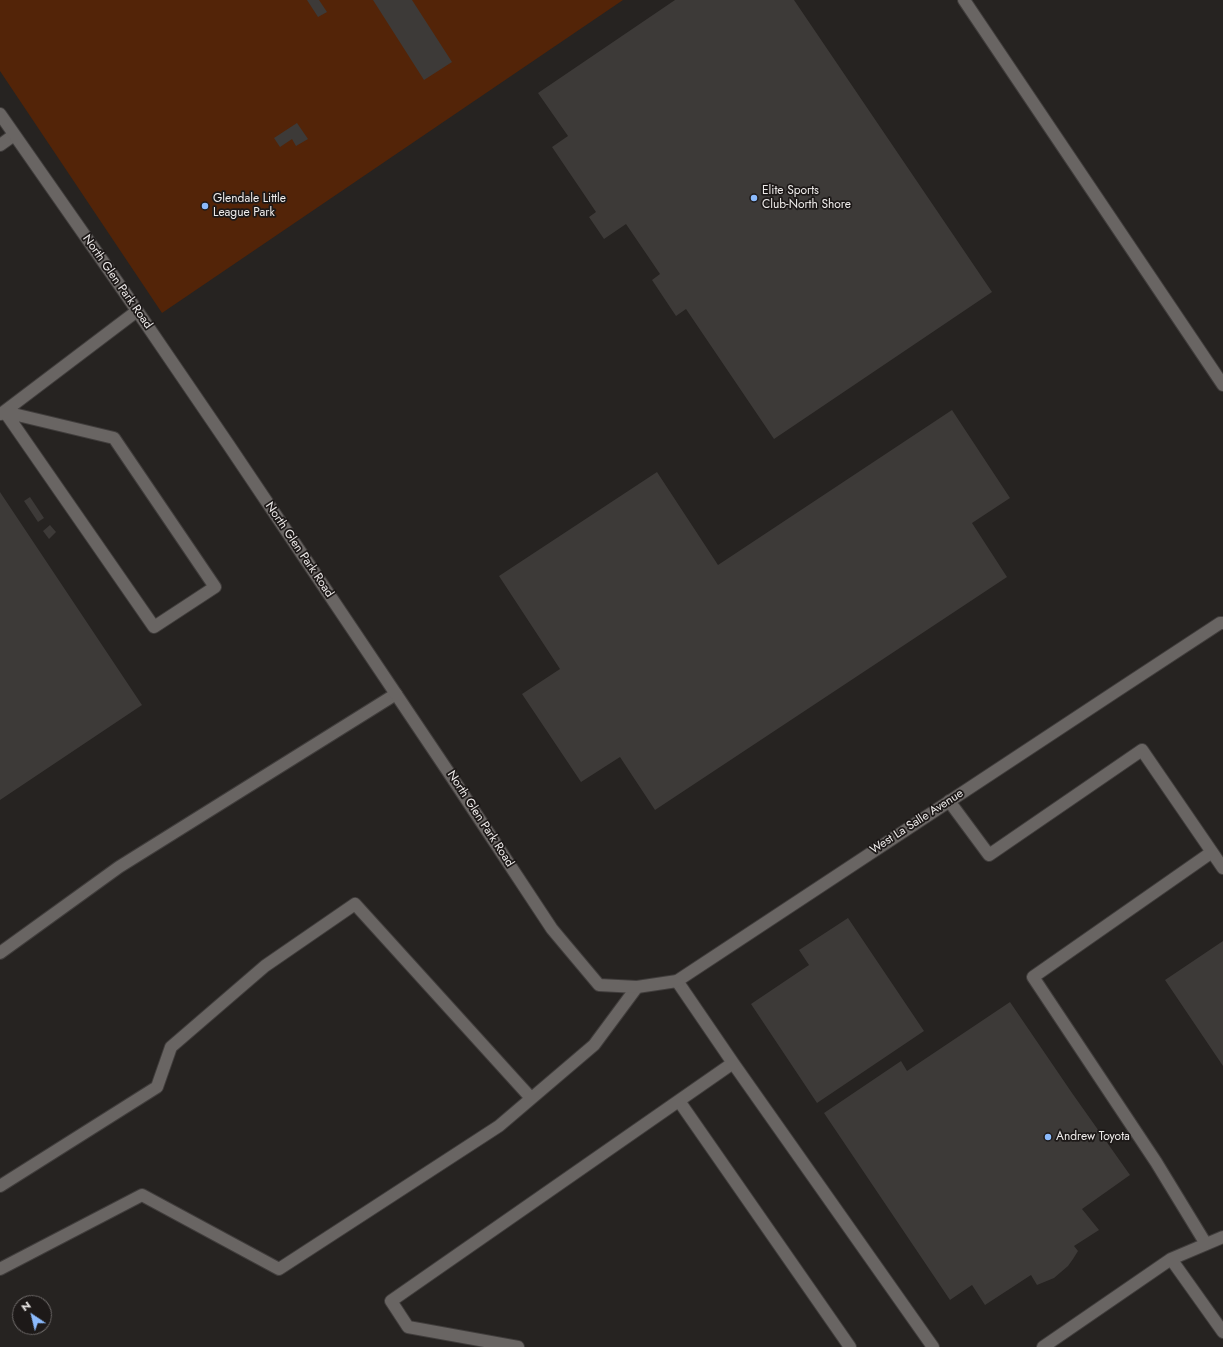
<!DOCTYPE html>
<html>
<head>
<meta charset="utf-8">
<style>
  body { margin:0 }
  #map { position:relative; width:1223px; height:1347px; overflow:hidden; background:#262321; font-family:Jost,sans-serif }
  canvas { display:block }
  .north { position:absolute; left:12px; top:1295px; width:40px; height:40px; box-sizing:border-box; background:#1d1918; border:1px solid #716d6c; border-radius:50%; rotate:325deg; font-size:11px; font-weight:700; line-height:16px; text-align:center; color:#eeebea }
  .north::after { content:''; display:block; margin:auto; width:14px; height:18px; background:#8bbafc; clip-path:polygon(50% 0,100% 100%,50% 72%,0 100%) }
</style>
</head>
<body>
<div id="map">
<canvas width="1223" height="1347"></canvas>
<div class="north">N</div>
</div>
<script>
const g = document.querySelector('canvas').getContext('2d');
g.lineJoin = 'round';
function paint(path, color) {
  g.fillStyle = color;
  g.fill(path, 'evenodd');
}
function poly(rows) {
  const path = new Path2D();
  for (const r of rows) {
    path.moveTo(r[0], r[1]);
    for (let i = 2; i < r.length; i += 2) path.lineTo(r[i], r[i + 1]);
  }
  return path;
}
function stroke(path, color, width, dash) {
  g.strokeStyle = color;
  g.lineWidth = width;
  g.lineCap = dash ? 'butt' : 'round';
  g.setLineDash(dash || []);
  g.stroke(path);
}
function drawText(font, color, halo, rows, align = 'center') {
  g.font = font + ' Jost,sans-serif';
  g.lineWidth = 3.5;
  g.setLineDash([]);
  g.textBaseline = 'middle';
  g.strokeStyle = halo;
  g.fillStyle = color;
  for (const [text, x, y, turn = 0] of rows) {
    g.save();
    g.translate(x, y);
    g.rotate((+turn || 0) * Math.PI / 180);
    g.textAlign = isNaN(turn) ? turn : align;
    if (halo) g.strokeText(text, 0, 0);
    g.fillText(text, 0, 0);
    g.restore();
  }
}
paint(poly([
  [0,0,623,0,162,313,0,71]
]), '#532408');
paint(poly([
  [307,0,319,0,327,12,318,17],
  [373,0,412,0,452,62,424,80],
  [675,0,794,0,992,292,774,439,686,309,676,316,652,280,660,274,626,224,604,239,589,217,596,212,552,147,568,136,538,93],
  [297,123,308,139,296,146,292,139,280,147,274,138],
  [952,410,1010,498,972,523,1007,577,655,810,620,757,581,782,522,694,560,669,499,576,657,472,718,565],
  [0,492,142,705,0,800],
  [30,497,44,518,38,522,24,501],
  [50,525,56,532,49,539,43,531],
  [848,918,924,1031,817,1103,751,1004,809,965,799,950],
  [1223,941,1223,1066,1165,980],
  [1010,1002,1072,1093,1130,1175,1082,1209,1099,1230,1074,1246,1078,1251,1073,1259,1068,1266,1054,1278,1037,1285,1031,1275,985,1305,972,1285,950,1300,824,1113,901,1061,907,1071]
]), '#3d3a38');
const lane = poly([
  [964,0,1223,385],
  [0,145,14,135],
  [5,412,114,438,215,587,154,627,5,412],
  [1,414,137,311],
  [949,801,989,855,1142,750,1223,868],
  [0,953,119,867,396,694],
  [677,981,733,1063,933,1347],
  [679,1101,850,1347],
  [0,1186,157,1087,171,1047,265,966,355,904,531,1098],
  [1223,1237,1171,1259,1223,1332],
  [1206,1244,1156,1162,1033,977,1212,852],
  [0,1269,142,1195,279,1269,499,1126,594,1045,637,987],
  [518,1347,408,1327,391,1301,733,1063],
  [1043,1347,1171,1259]
]);
const street = poly([
  [0,114,125,293,228,444,447,770,552,929,599,985,637,987,677,981,1115,692,1220,623,1223,623]
]);
stroke(lane, '#403d3c', 14);
stroke(street, '#403d3c', 14);
stroke(lane, '#696563', 12);
stroke(street, '#696563', 12);
for (const [x, y, r, color] of [
  [754,198,4,"#8bbafc"],
  [205,206,4,"#8bbafc"],
  [1048,1137,4,"#8bbafc"]
]) {
  const dot = new Path2D();
  dot.arc(x, y, r, 0, 2 * Math.PI);
  g.fillStyle = color;
  g.fill(dot);
  stroke(dot, '#1d1918', 1.5);
}
drawText('12px', '#eeebea', '#1d1918', [
  ["Elite Sports",762,191],
  ["Club-North Shore",762,205],
  ["Glendale Little",213,199],
  ["League Park",213,213],
  ["Andrew Toyota",1056,1137]
], 'left');
drawText('12px', '#eeebea', '#1d1918', [
  ["North Glen Park Road",117,282,55],
  ["North Glen Park Road",299,550,56],
  ["North Glen Park Road",480,819,57],
  ["West La Salle Avenue",917,822,-33]
]);
</script>
</body>
</html>
